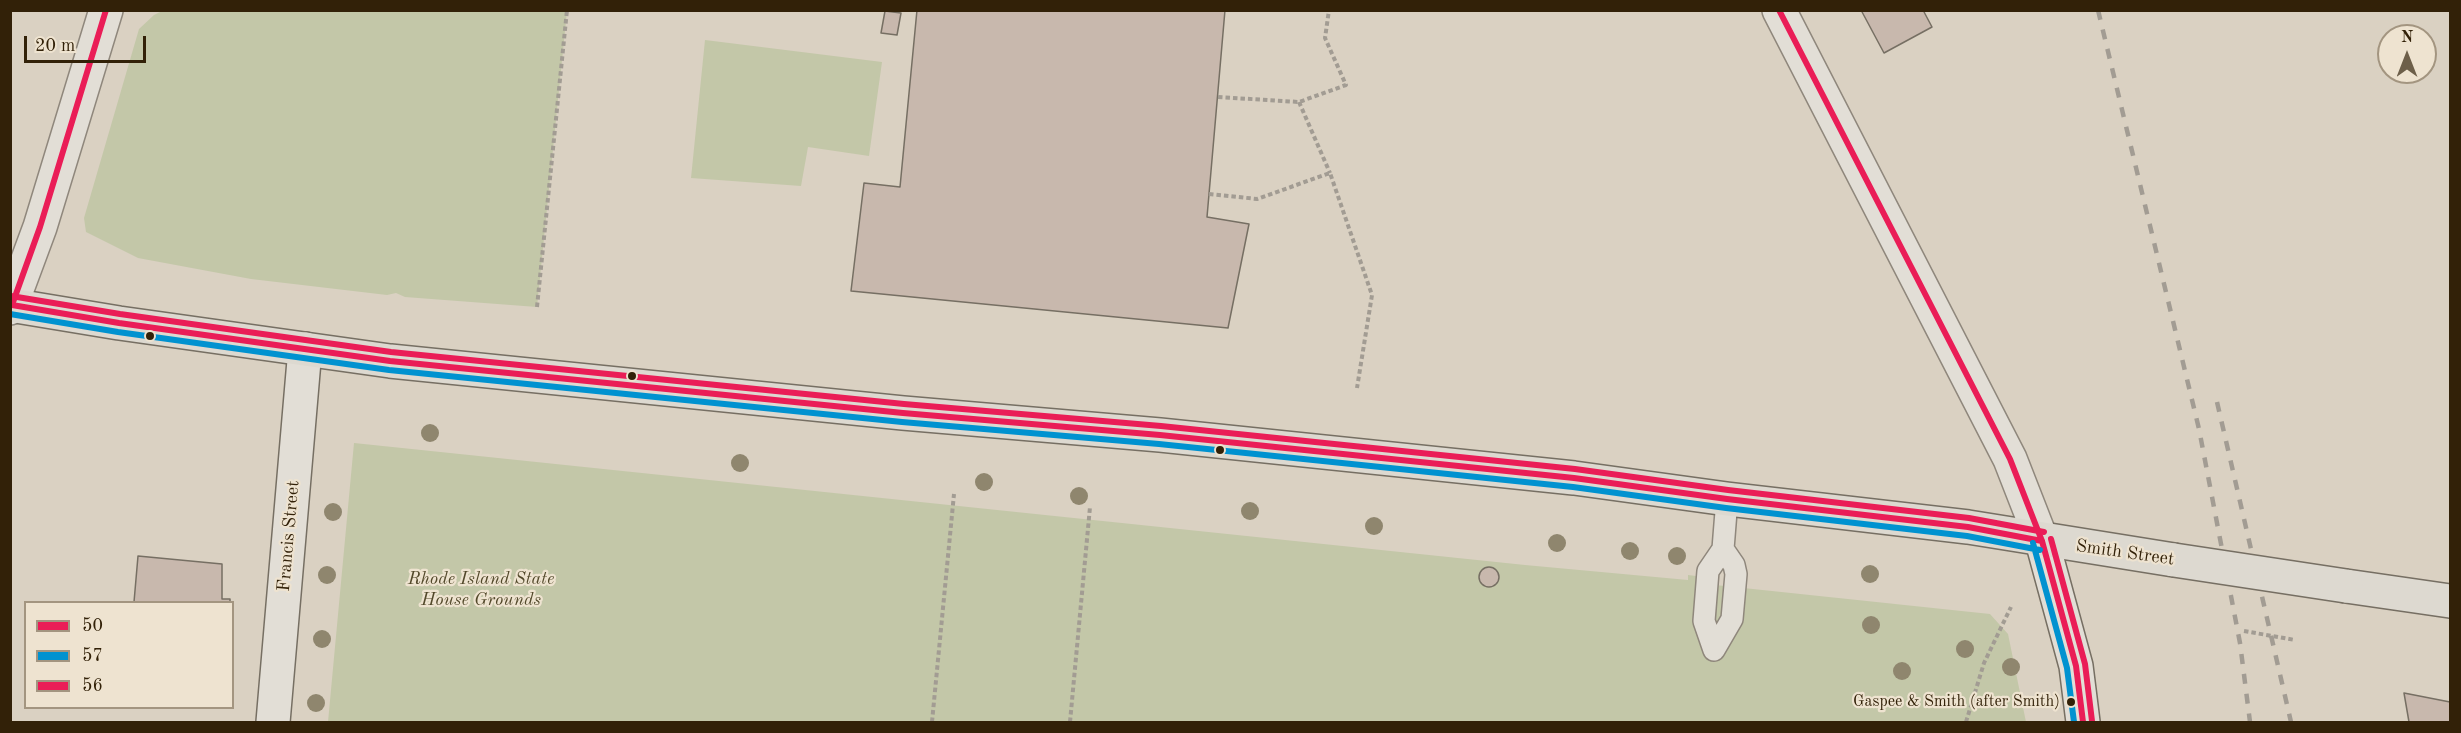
<!DOCTYPE html>
<html>
<head>
<meta charset="utf-8">
<style>
  body { margin:0 }
  #map { position:relative; width:2461px; height:733px; overflow:hidden; background:#dad1c2; font-family:"Old Standard TT",serif }
  canvas { display:block }
  .frame { position:absolute; inset:0; border:12px solid #322108; pointer-events:none }
  .legend { position:absolute; left:24px; top:601px; width:210px; height:108px; box-sizing:border-box; background:#eee3d0; border:2px solid #a39580; margin:0; padding:8px 10px; list-style:none; font-size:18px; color:#322108 }
  .legend li { display:flex; align-items:center; gap:12px; height:30px }
  .legend b { width:30px; border:2px solid #a39580 }
  .north { position:absolute; left:2377px; top:24px; width:60px; height:60px; box-sizing:border-box; background:#eee3d0; border:2px solid #a39580; border-radius:50%; rotate:0deg; font-size:16px; font-weight:700; line-height:24px; text-align:center; color:#322108 }
  .north::after { content:''; display:block; margin:auto; width:21px; height:27px; background:#6d5f49; clip-path:polygon(50% 0,100% 100%,50% 72%,0 100%) }
  .scale { position:absolute; left:24px; top:36px; width:122px; height:27px; box-sizing:border-box; border:3px solid #322108; border-top:0; padding-left:8px; font-size:18px; line-height:21px; white-space:nowrap; color:#322108; -webkit-text-stroke:4px #eee3d0; paint-order:stroke }
</style>
</head>
<body>
<div id="map">
<canvas width="2461" height="733"></canvas>
<div class="frame"></div>
<ul class="legend">
<li><b style="height:8px;background:#ea1d57"></b>50</li>
<li><b style="height:8px;background:#0092d0"></b>57</li>
<li><b style="height:8px;background:#ea1d57"></b>56</li>
</ul>
<div class="north">N</div>
<div class="scale">20 m</div>
</div>
<script>
const g = document.querySelector('canvas').getContext('2d');
g.lineJoin = 'round';
function paint(path, color) {
  g.fillStyle = color;
  g.fill(path, 'evenodd');
}
function poly(rows) {
  const path = new Path2D();
  for (const r of rows) {
    if (r.length === 3) {
      path.moveTo(r[0] + r[2], r[1]);
      path.arc(r[0], r[1], r[2], 0, 2 * Math.PI);
      continue;
    }
    path.moveTo(r[0], r[1]);
    for (let i = 2; i < r.length; i += 2) path.lineTo(r[i], r[i + 1]);
  }
  return path;
}
function stroke(path, color, width, dash) {
  g.strokeStyle = color;
  g.lineWidth = width;
  g.lineCap = dash ? 'butt' : 'round';
  g.setLineDash(dash || []);
  g.stroke(path);
}
function drawText(font, color, halo, rows, align = 'center') {
  g.font = font + ' "Old Standard TT",serif';
  g.lineWidth = 4.5;
  g.setLineDash([]);
  g.textBaseline = 'middle';
  g.strokeStyle = halo;
  g.fillStyle = color;
  for (const [text, x, y, turn = 0] of rows) {
    g.save();
    g.translate(x, y);
    g.rotate((+turn || 0) * Math.PI / 180);
    g.textAlign = isNaN(turn) ? turn : align;
    if (halo) g.strokeText(text, 0, 0);
    g.fillText(text, 0, 0);
    g.restore();
  }
}
paint(poly([
  [162,11,567,11,537,307,405,297,396,293,387,295,251,279,138,258,86,232,84,218,139,29,154,15],
  [705,40,882,62,869,156,808,147,801,186,691,178],
  [354,443,1525,565,1688,580,1688,575,1696,576,1696,583,1990,614,2008,634,2026,722,328,722]
]), '#c3c7a8');
const building = poly([
  [917,10,1225,10,1207,217,1249,224,1228,328,851,291,864,183,900,187,917,10],
  [1861,10,1923,10,1932,27,1884,53,1861,10],
  [885,11,901,13,897,35,881,33,885,11],
  [138,556,222,564,222,599,230,599,230,602,134,602,138,556],
  [1489,577,10],
  [2404,693,2450,702,2450,722,2409,722,2404,693]
]);
paint(building, '#c8b8ad');
stroke(building, '#766f63', 1.5);
const service = poly([
  [1714,650,1704,621,1708,571,1723,549,1727,499],
  [1714,650,1732,619,1736,574,1734,565,1723,549]
]);
const tertiary = poly([
  [1779,10,2010,459,2042,541],
  [10,308,40,227,106,10]
]);
const secondary = poly([
  [2042,541,2076,666,2083,722],
  [273,722,305,349]
]);
const primary = poly([
  [10,305,119,323,390,361,903,413,1160,435,1574,478,1727,499,1968,527,2174,560],
  [2346,586,2450,601]
]);
stroke(service, '#8f877c', 24);
stroke(tertiary, '#8f877c', 36);
stroke(secondary, '#766f63', 36);
stroke(primary, '#766f63', 36);
stroke(poly([
  [1218,97,1299,102,1346,85,1325,38,1329,10],
  [1299,102,1330,173],
  [1209,194,1257,199,1330,173,1372,295,1357,388],
  [537,307,567,10],
  [932,722,954,494],
  [1070,722,1090,507],
  [1966,722,1984,663,2011,607]
]), '#a29c93', 4, [4.5, 3]);
stroke(service, '#e2ded6', 21);
stroke(tertiary, '#e2ded6', 33);
stroke(secondary, '#e2ded6', 33);
stroke(primary, '#ddd9d0', 33);
stroke(poly([
  [2098,10,2199,429,2240,643,2250,722],
  [2217,402,2291,722]
]), '#a29c93', 4.5, [10, 10]);
const primaryBridge = poly([
  [2174,560,2346,586]
]);
stroke(primaryBridge, '#766f63', 36, []);
stroke(poly([
  [2244,631,2295,640]
]), '#a29c93', 4, [4.5, 3]);
stroke(primaryBridge, '#ddd9d0', 33);
stroke(poly([
  [1779,10,2010,459,2042,541,2076,666,2083,722],
  [12,305,119,323,390,361,903,413,1160,435,1574,478,1727,499,1968,527,2042,541],
  [12,305,40,227,106,10]
]), '#ea1d57', 6);
stroke(poly([
  [10,314,118,332,389,370,902,422,1159,444,1573,487,1726,508,1967,536,2040,550],
  [2033,543,2067,668,2074,722]
]), '#0092d0', 6);
stroke(poly([
  [11,296,120,314,391,352,904,404,1161,426,1575,469,1728,490,1969,518,2044,532],
  [2051,539,2085,664,2092,721]
]), '#ea1d57', 6);
g.fillStyle = '#8f866e';
for (const [x, y] of [
  [430,433],
  [740,463],
  [984,482],
  [1079,496],
  [1250,511],
  [333,512],
  [1374,526],
  [1557,543],
  [1630,551],
  [1677,556],
  [1870,574],
  [327,575],
  [1871,625],
  [322,639],
  [1965,649],
  [2011,667],
  [1902,671],
  [316,703]
]) {
  g.beginPath();
  g.arc(x, y, 9, 0, 2 * Math.PI);
  g.fill();
}
for (const [x, y, r, color] of [
  [150,336,5,"#322108"],
  [632,376,5,"#322108"],
  [1220,450,5,"#322108"],
  [2071,702,5,"#322108"]
]) {
  const dot = new Path2D();
  dot.arc(x, y, r, 0, 2 * Math.PI);
  g.fillStyle = color;
  g.fill(dot);
  stroke(dot, '#eee3d0', 2);
}
drawText('16px', '#322108', '#eee3d0', [
  ["Gaspee & Smith (after Smith)",2060,702]
], 'right');
drawText('18px', '#322108', '#eee3d0', [
  ["Francis Street",289,536,-85],
  ["Smith Street",2125,553,8]
]);
drawText('italic 18px', '#52482a', '#eee3d0', [
  ["Rhode Island State",481,579],
  ["House Grounds",481,600]
]);
</script>
</body>
</html>
